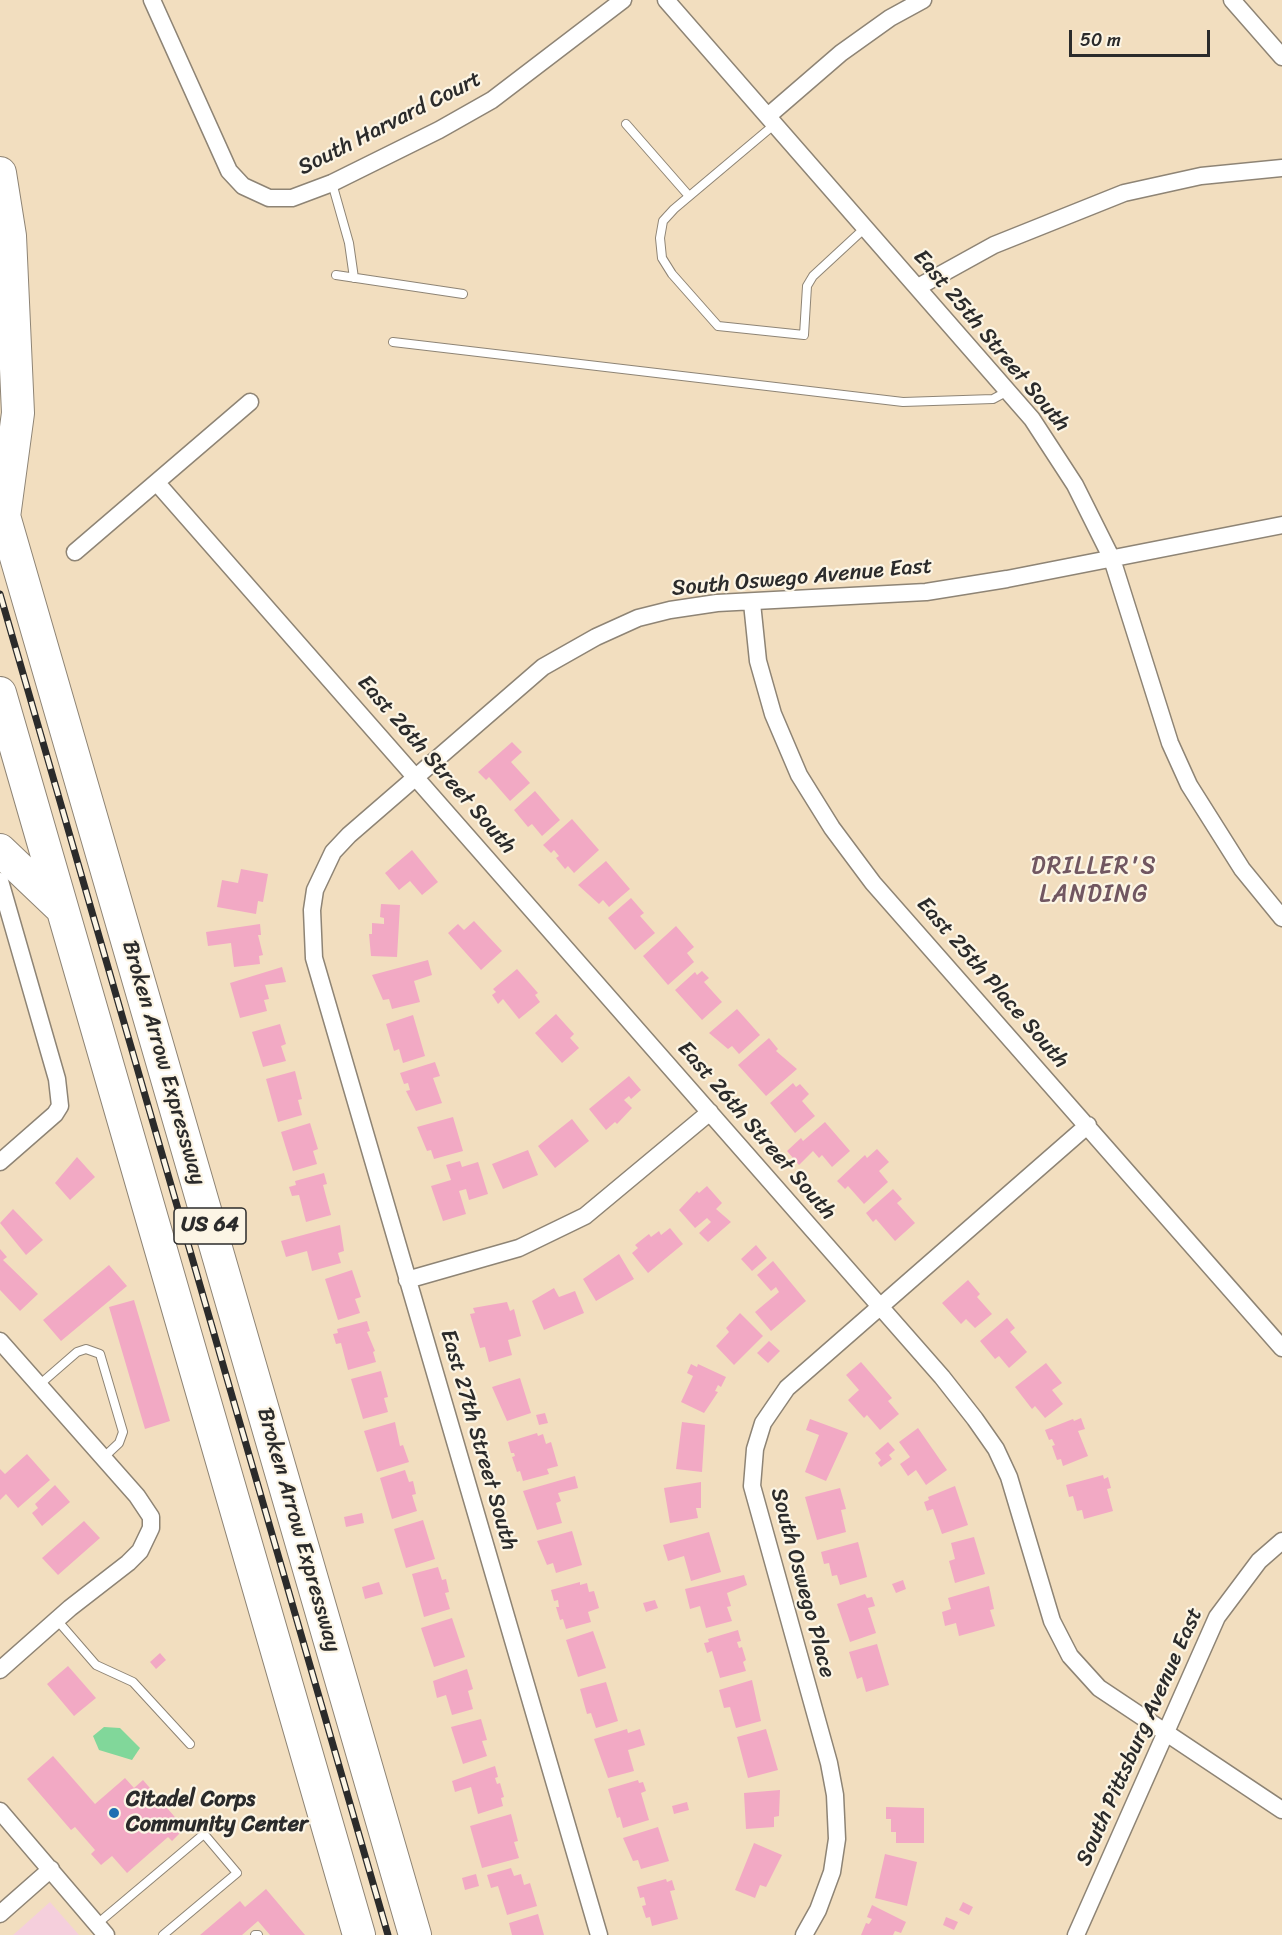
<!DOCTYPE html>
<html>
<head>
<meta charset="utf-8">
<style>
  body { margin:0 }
  #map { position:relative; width:1282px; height:1935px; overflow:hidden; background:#f2debf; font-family:Sriracha,sans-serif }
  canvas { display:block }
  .scale { position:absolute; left:1069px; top:30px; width:141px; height:27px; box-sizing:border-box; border:3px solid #2b2b2b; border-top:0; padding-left:8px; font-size:18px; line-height:21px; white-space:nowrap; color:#2b2b2b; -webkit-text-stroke:4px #fcf5e5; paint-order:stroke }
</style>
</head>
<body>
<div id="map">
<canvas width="1282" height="1935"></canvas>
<div class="scale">50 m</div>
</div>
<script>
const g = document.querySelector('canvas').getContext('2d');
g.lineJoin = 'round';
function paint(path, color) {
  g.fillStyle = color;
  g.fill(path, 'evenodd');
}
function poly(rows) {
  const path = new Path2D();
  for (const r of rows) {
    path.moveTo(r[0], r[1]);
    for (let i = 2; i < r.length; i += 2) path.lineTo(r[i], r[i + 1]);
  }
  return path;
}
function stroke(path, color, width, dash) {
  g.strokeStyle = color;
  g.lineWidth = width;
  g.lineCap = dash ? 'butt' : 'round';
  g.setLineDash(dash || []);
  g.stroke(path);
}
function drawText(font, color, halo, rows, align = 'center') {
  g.font = font + ' Sriracha,sans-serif';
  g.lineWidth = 4.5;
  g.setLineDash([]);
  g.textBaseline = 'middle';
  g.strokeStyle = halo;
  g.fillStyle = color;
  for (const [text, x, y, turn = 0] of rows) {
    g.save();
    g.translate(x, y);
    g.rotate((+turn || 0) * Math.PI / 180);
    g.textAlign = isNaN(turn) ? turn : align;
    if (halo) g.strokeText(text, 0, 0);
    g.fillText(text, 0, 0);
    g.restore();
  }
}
paint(poly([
  [50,1902,79,1935,13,1935]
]), '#f5cfdc');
paint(poly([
  [104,1727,120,1728,140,1748,132,1760,99,1750,93,1736]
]), '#81d79a');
paint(poly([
  [512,742,522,752,511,762,530,783,510,801,489,777,486,780,478,772],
  [535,791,560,820,542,836,532,824,528,827,514,810],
  [572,819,599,850,574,873,568,866,565,869,556,858,559,856,554,850,551,853,543,845],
  [412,850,438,882,422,895,410,881,399,890,385,873],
  [606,861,630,889,609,907,603,900,599,904,578,885],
  [241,869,268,874,263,902,258,901,256,914,217,907,222,880,238,883],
  [631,898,644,913,640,916,655,933,635,950,608,918],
  [381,904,400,905,397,957,371,956,369,934,372,934,372,923,384,924,384,918,380,917],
  [474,921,502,951,481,970,448,933,458,924,464,930],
  [260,924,261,935,258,935,263,955,259,956,260,964,234,967,231,943,208,946,206,932],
  [676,926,694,947,687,953,694,962,668,985,643,956],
  [428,960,432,975,414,981,420,1002,392,1009,389,999,383,1000,372,975],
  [282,967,286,982,265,985,269,999,264,1000,267,1011,240,1018,230,983],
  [517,969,538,993,535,995,540,1002,519,1019,503,999,498,1004,492,995,496,992,493,989],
  [702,971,709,978,704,982,722,1002,702,1020,675,990,695,972,697,975],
  [737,1009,760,1035,739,1054,732,1046,728,1049,709,1033],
  [556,1014,574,1034,570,1038,579,1048,562,1063,535,1033],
  [413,1015,425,1056,403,1063,399,1049,394,1051,386,1024],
  [280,1024,286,1044,281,1046,286,1061,263,1067,252,1032],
  [769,1038,778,1049,776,1051,797,1069,766,1096,738,1065],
  [435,1062,440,1076,433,1078,442,1103,416,1111,406,1091,410,1090,408,1083,404,1084,400,1073],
  [295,1071,302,1099,298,1100,302,1115,278,1122,266,1079],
  [629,1076,641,1090,631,1099,629,1096,624,1100,632,1108,617,1124,615,1122,606,1130,589,1109],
  [793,1083,796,1087,800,1084,809,1094,802,1101,815,1116,795,1133,770,1103],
  [453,1117,463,1151,434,1159,431,1150,427,1151,417,1127],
  [572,1119,589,1141,555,1168,538,1146],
  [825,1122,850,1151,832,1167,822,1155,819,1158,813,1151,799,1165,787,1151,801,1138,803,1141],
  [310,1123,318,1149,313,1151,317,1164,293,1171,281,1132],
  [877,1149,889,1162,879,1171,888,1182,864,1204,848,1186,845,1189,837,1181,865,1155,867,1158],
  [528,1150,538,1175,503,1189,492,1164],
  [77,1157,95,1177,70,1200,55,1183],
  [460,1161,462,1167,478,1162,488,1194,469,1200,466,1189,459,1191,466,1214,443,1221,431,1186,451,1180,446,1165],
  [324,1173,327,1184,323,1185,331,1215,306,1222,299,1195,292,1196,289,1187,296,1185,295,1181],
  [707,1186,722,1203,716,1209,731,1222,708,1242,699,1233,711,1222,707,1218,695,1228,679,1210,697,1191,699,1193],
  [893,1189,902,1199,897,1203,915,1223,895,1241,876,1219,873,1222,866,1213],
  [13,1209,43,1240,26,1255,0,1223],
  [340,1225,344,1251,338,1253,341,1263,312,1271,307,1251,286,1257,281,1241],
  [670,1228,683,1244,648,1273,632,1253,638,1248,635,1245,649,1234,651,1237,659,1231,661,1235],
  [756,1245,767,1258,752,1271,741,1259],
  [0,1249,7,1257,3,1260,38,1294,20,1311,0,1290],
  [619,1254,634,1279,596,1301,583,1279],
  [773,1261,806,1301,771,1331,755,1312,779,1292,776,1287,771,1291,757,1275],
  [109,1265,127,1286,61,1341,43,1320],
  [352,1270,361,1297,355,1299,360,1313,338,1320,325,1279],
  [968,1280,980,1294,977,1297,992,1314,975,1328,966,1319,961,1324,942,1303],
  [554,1288,559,1297,575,1291,584,1313,544,1330,532,1301],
  [134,1300,170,1421,145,1429,109,1307],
  [507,1302,510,1311,514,1309,521,1336,508,1340,512,1355,489,1362,485,1347,480,1348,470,1314,475,1313,473,1308],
  [740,1313,763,1336,734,1365,716,1346,729,1332,726,1328],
  [1007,1318,1015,1328,1010,1332,1027,1352,1009,1368,999,1356,995,1359,980,1341],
  [367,1321,370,1331,367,1332,375,1351,373,1352,376,1362,348,1370,341,1343,336,1344,333,1334,338,1333,337,1329],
  [769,1341,780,1351,768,1363,757,1353],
  [861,1362,892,1398,888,1401,899,1414,880,1430,867,1415,864,1418,848,1400,859,1390,846,1375],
  [1046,1363,1062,1383,1052,1390,1063,1404,1045,1418,1035,1406,1032,1409,1015,1387],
  [691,1364,697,1367,698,1364,726,1377,721,1387,718,1385,715,1391,718,1392,704,1413,681,1402,693,1376,687,1373],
  [381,1371,388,1397,384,1398,388,1412,363,1419,351,1379],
  [520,1378,531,1413,507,1421,492,1387],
  [545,1413,548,1423,539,1425,536,1415],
  [1081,1418,1085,1429,1078,1431,1088,1456,1063,1466,1061,1459,1057,1460,1052,1446,1055,1445,1052,1439,1049,1440,1045,1430,1073,1419,1074,1421],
  [810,1419,848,1433,826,1481,805,1472,819,1435,806,1430],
  [395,1422,400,1446,403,1445,409,1462,377,1472,364,1431],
  [682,1422,705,1425,702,1472,676,1469],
  [918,1428,947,1470,926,1485,916,1470,908,1476,900,1464,910,1457,899,1442],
  [537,1433,538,1436,543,1434,546,1444,551,1442,558,1466,547,1469,549,1474,523,1481,520,1471,517,1472,512,1457,515,1456,514,1453,511,1453,508,1442],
  [888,1442,895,1450,889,1455,892,1459,881,1467,878,1463,881,1460,875,1453],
  [27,1454,50,1480,18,1508,6,1494,0,1500,0,1469,5,1474],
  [405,1470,409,1482,413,1481,416,1494,412,1495,417,1511,392,1519,380,1478],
  [1103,1475,1104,1479,1108,1477,1111,1488,1107,1489,1113,1511,1084,1519,1082,1510,1077,1511,1073,1496,1069,1497,1066,1485],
  [575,1476,578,1488,558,1493,561,1501,556,1503,562,1523,537,1530,523,1491],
  [701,1482,701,1508,696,1508,698,1518,670,1523,664,1488],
  [55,1485,70,1502,42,1526,32,1513,38,1508,35,1504],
  [955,1486,968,1525,942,1534,933,1509,927,1511,924,1502,929,1500,928,1497],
  [840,1488,846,1509,841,1510,846,1532,817,1540,805,1497],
  [362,1513,364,1523,346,1527,344,1517],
  [423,1520,435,1559,406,1568,394,1529],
  [84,1521,100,1538,58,1575,42,1558],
  [572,1531,582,1565,556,1573,553,1563,547,1565,537,1541],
  [709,1532,721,1572,691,1581,684,1556,668,1561,663,1545],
  [974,1537,985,1574,955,1583,949,1561,955,1559,951,1543],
  [858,1542,867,1577,840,1585,837,1575,832,1576,829,1563,824,1564,821,1552],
  [438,1567,442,1580,446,1579,449,1592,445,1593,450,1609,424,1617,412,1574],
  [744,1575,747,1585,727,1593,731,1606,727,1607,732,1621,706,1628,700,1606,690,1609,685,1589],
  [903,1580,906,1589,896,1593,892,1584],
  [379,1582,383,1594,365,1599,362,1587],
  [580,1582,580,1585,587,1583,589,1592,594,1591,599,1608,588,1612,591,1622,566,1629,563,1619,560,1620,556,1607,559,1607,558,1600,554,1601,551,1590],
  [989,1586,994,1609,990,1610,995,1626,959,1636,956,1623,945,1626,942,1612,951,1609,948,1598],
  [865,1594,867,1598,872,1597,875,1606,868,1608,876,1633,850,1642,837,1604],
  [655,1600,658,1608,646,1612,643,1603],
  [452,1618,465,1657,434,1667,421,1628],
  [738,1630,741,1641,737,1642,739,1648,742,1647,746,1660,743,1662,746,1671,720,1678,712,1651,707,1653,704,1643,709,1642,708,1639],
  [593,1631,606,1668,578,1677,566,1640],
  [877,1644,889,1685,866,1692,862,1677,857,1679,849,1652],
  [160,1653,166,1660,156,1669,150,1662],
  [68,1666,96,1698,74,1716,47,1684],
  [467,1669,473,1689,468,1691,473,1709,452,1715,446,1695,437,1698,433,1681],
  [752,1680,761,1721,736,1728,730,1707,724,1708,719,1690],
  [606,1682,618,1721,596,1728,591,1713,587,1714,580,1689],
  [481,1719,487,1740,482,1741,487,1756,463,1764,451,1727],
  [627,1729,628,1733,640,1729,645,1745,628,1750,634,1771,608,1778,594,1739],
  [766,1729,778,1770,748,1778,737,1737],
  [53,1756,95,1804,125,1778,134,1788,143,1780,180,1823,176,1826,181,1832,172,1841,168,1837,127,1873,112,1856,101,1865,91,1854,95,1850,75,1827,71,1830,27,1779],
  [495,1766,498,1777,495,1778,497,1784,500,1783,504,1797,501,1798,503,1806,478,1814,471,1787,455,1792,452,1781],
  [638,1780,639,1783,643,1782,646,1791,641,1793,649,1820,623,1828,620,1817,617,1818,608,1789],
  [780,1790,779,1816,774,1817,774,1827,746,1829,744,1793],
  [687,1802,689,1810,674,1814,672,1806],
  [886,1807,924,1808,924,1843,896,1843,896,1832,891,1832,891,1819,886,1819],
  [511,1814,518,1841,514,1842,519,1858,482,1868,470,1826],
  [658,1827,669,1861,641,1869,638,1860,633,1861,623,1838],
  [754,1843,782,1855,766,1887,760,1885,755,1898,735,1890],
  [885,1854,917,1862,907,1906,875,1898],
  [511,1868,514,1876,521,1874,524,1885,530,1883,537,1906,507,1915,498,1886,491,1888,487,1875],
  [476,1874,479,1886,465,1890,462,1878],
  [666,1879,667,1882,672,1880,675,1890,670,1891,678,1919,652,1926,650,1917,646,1918,642,1906,646,1905,644,1897,640,1898,637,1887],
  [266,1889,305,1935,270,1935,258,1921,242,1935,200,1935,240,1901,245,1907],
  [963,1902,973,1907,969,1915,959,1910],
  [872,1905,906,1922,901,1933,895,1931,893,1935,861,1935,866,1923,869,1924,872,1919,867,1917],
  [538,1914,544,1935,512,1935,509,1923],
  [946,1917,958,1922,954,1930,943,1925]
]), '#f2a9c4');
const service = poly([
  [626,124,689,196],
  [775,124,674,209,663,221,660,238,662,258,672,274,718,326,804,335,807,286,813,276,866,227],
  [332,183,349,243,354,278],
  [336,275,463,294],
  [393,342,903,402,993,399,1008,391],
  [39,1385,77,1352,86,1349,100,1354,123,1432,119,1443,103,1458],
  [57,1620,96,1665,133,1682,190,1744],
  [97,1924,204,1834,237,1873,163,1935],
  [255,1935,258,1935]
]);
const minor = poly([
  [152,0,229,171,243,186,269,198,292,198,332,183,439,130,492,100,623,0],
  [666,0,1032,419,1075,485,1112,559,1170,743,1189,785,1242,869,1282,918],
  [1232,0,1282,57],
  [768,116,841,53,890,18,923,0],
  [918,287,994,245,1124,193,1201,176,1282,168],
  [157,483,942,1377,975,1419,996,1449,1009,1477,1052,1621,1070,1656,1099,1688,1282,1810],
  [75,552,250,402],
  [752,603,758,661,773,714,799,775,832,828,873,883,1282,1348],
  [0,881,57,1079,60,1106,55,1114,0,1162],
  [407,1280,519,1248,585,1216,710,1112],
  [0,1341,137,1496,151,1517,151,1528,140,1551,128,1563,70,1608,0,1670],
  [0,1811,106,1935],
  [0,1914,51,1869],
  [599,1935,314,958,312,910,315,890,333,852,349,835,543,667,596,637,638,618,670,610,717,603,926,592,1007,579,1282,525],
  [804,1935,818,1910,832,1872,837,1839,835,1795,829,1763,752,1486,755,1449,763,1423,787,1388,1088,1125],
  [1076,1935,1217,1617,1259,1561,1282,1541]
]);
const motorway = poly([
  [0,173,10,236,18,413,4,517],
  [0,502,415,1935],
  [0,693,359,1935],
  [0,850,62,909]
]);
stroke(service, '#8e8475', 10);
stroke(minor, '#8e8475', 19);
stroke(motorway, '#8e8475', 34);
stroke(service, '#fff', 8);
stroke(minor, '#fff', 16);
stroke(motorway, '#fff', 32);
const rail = poly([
  [0,594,388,1935]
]);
stroke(rail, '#2b2b2b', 7);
stroke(rail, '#fcf5e5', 4.5, [14]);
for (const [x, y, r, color] of [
  [114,1813,6,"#1f6fb2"]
]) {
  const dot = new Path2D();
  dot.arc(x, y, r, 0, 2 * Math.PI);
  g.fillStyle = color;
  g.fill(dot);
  stroke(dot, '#fcf5e5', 2);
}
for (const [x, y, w] of [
  [210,1226,72]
]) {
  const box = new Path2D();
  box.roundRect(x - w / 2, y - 18, w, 36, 4.5);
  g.fillStyle = '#fcf5e5';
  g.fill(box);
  stroke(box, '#2b2b2b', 1.5);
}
drawText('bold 21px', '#2b2b2b', null, [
  ["US 64",210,1226]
]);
drawText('22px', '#2b2b2b', '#fcf5e5', [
  ["South Harvard Court",390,124,-27],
  ["East 25th Street South",991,341,50],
  ["South Oswego Avenue East",802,578,-5],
  ["East 26th Street South",436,765,49],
  ["East 25th Place South",992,983,49],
  ["Broken Arrow Expressway",163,1063,74],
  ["East 26th Street South",756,1131,49],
  ["East 27th Street South",478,1440,74],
  ["Broken Arrow Expressway",298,1530,74],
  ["South Oswego Place",802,1583,75],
  ["South Pittsburg Avenue East",1140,1737,-66]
]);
drawText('bold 22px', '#2b2b2b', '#fcf5e5', [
  ["Citadel Corps",126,1800],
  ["Community Center",126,1825]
], 'left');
g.letterSpacing = '1.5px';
drawText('24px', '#715761', '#fcf5e5', [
  ["DRILLER'S",1094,867],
  ["LANDING",1094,895]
]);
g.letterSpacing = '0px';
</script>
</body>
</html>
